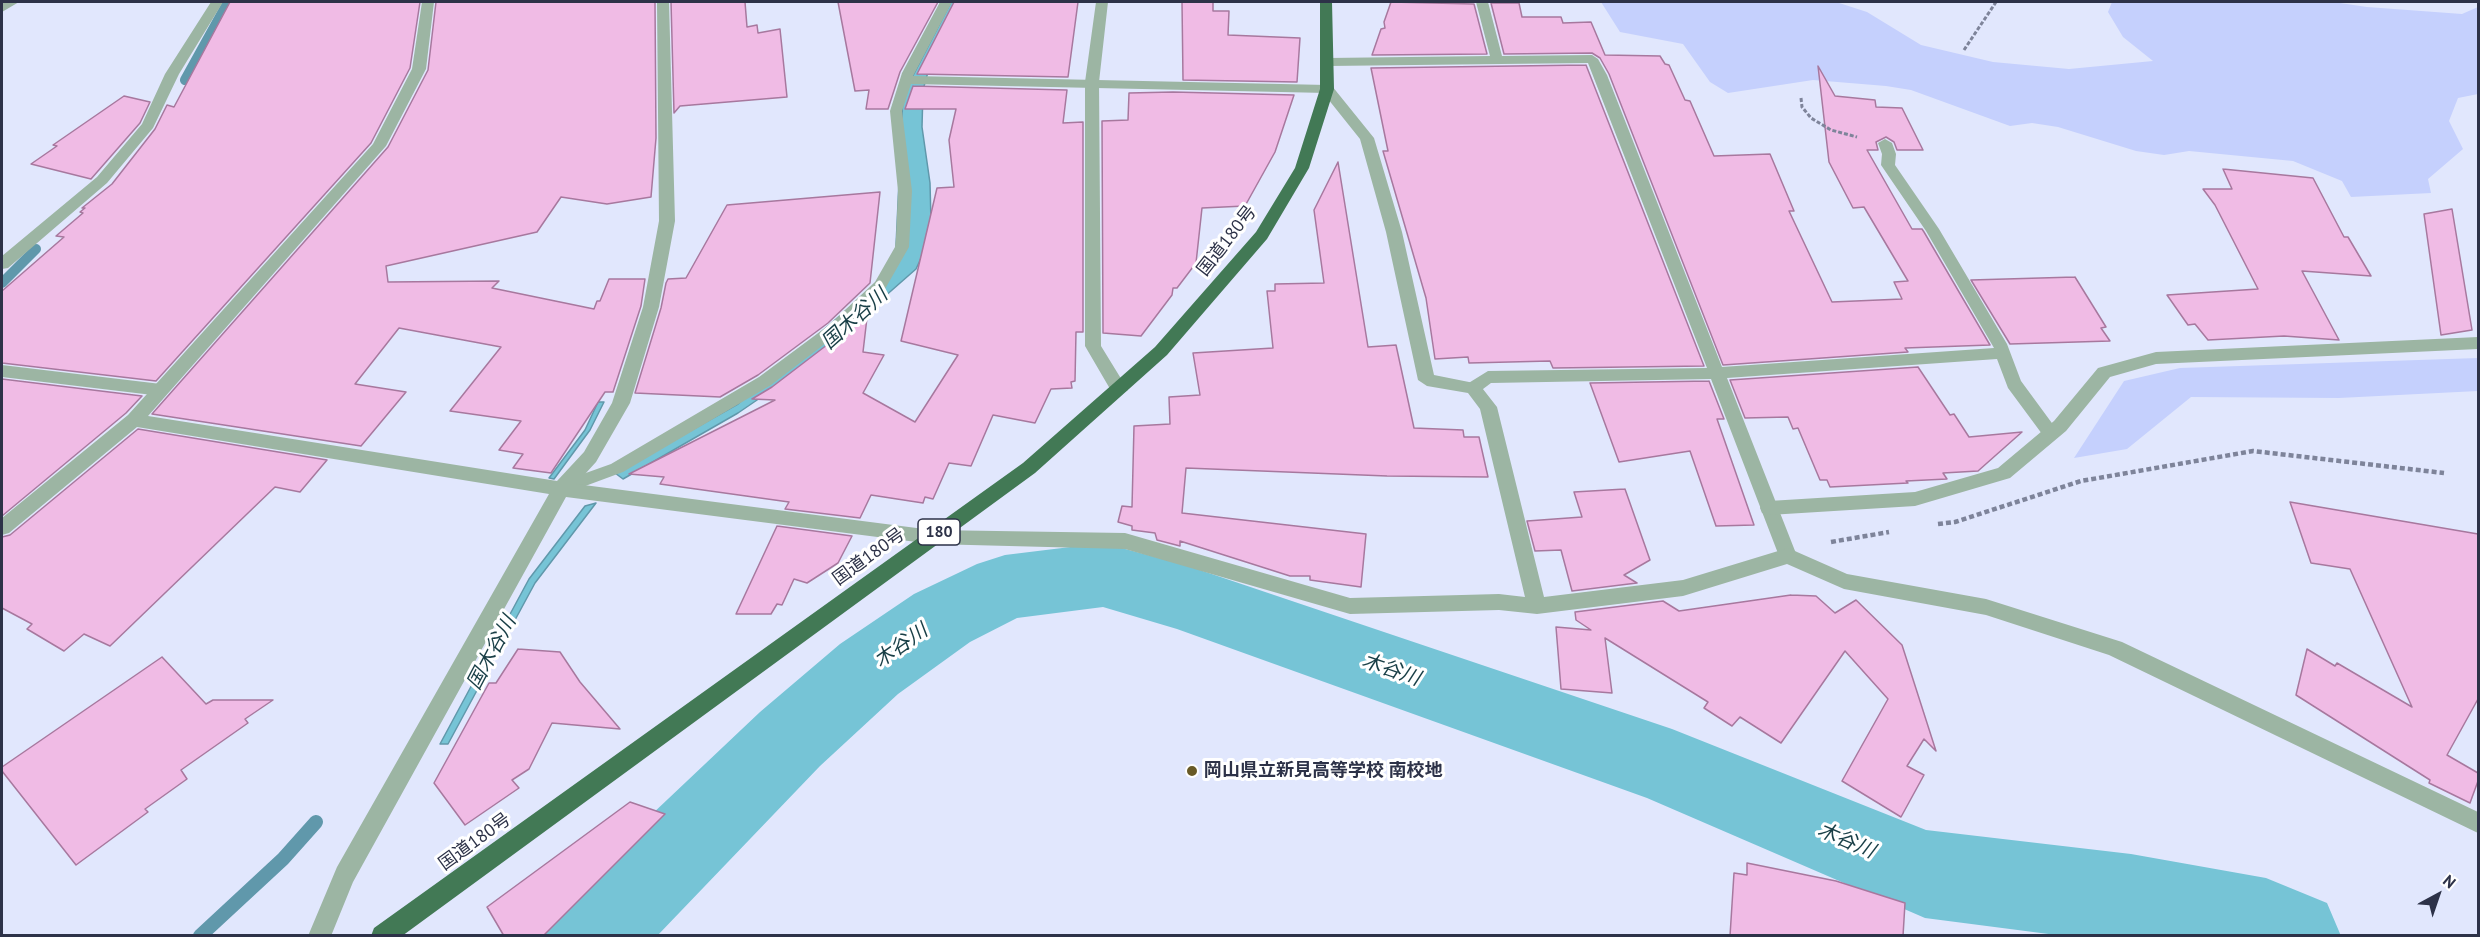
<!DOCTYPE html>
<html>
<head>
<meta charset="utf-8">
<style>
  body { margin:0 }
  #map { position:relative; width:2480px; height:937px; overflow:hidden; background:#e1e7fd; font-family:"PT Sans",sans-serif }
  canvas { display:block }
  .frame { position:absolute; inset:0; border:3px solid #2d3248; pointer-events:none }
  .north { position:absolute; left:2408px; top:865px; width:60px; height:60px; -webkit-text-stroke:4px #fff; paint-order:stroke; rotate:40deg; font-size:16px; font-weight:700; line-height:24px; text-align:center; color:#2d3248 }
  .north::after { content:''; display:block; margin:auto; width:21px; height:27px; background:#2d3248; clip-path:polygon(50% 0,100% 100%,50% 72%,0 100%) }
</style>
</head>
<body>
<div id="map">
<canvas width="2480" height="937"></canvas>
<div class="frame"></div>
<div class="north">N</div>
</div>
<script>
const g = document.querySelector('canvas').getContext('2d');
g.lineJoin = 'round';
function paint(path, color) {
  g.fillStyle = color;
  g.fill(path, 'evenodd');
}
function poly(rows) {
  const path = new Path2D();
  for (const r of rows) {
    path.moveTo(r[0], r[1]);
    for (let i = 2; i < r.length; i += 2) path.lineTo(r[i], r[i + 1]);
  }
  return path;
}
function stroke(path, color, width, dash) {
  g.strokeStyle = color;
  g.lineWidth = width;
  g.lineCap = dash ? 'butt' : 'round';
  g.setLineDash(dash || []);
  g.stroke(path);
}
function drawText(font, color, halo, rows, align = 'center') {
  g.font = font + ' "PT Sans","Noto Sans JP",sans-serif';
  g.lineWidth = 6;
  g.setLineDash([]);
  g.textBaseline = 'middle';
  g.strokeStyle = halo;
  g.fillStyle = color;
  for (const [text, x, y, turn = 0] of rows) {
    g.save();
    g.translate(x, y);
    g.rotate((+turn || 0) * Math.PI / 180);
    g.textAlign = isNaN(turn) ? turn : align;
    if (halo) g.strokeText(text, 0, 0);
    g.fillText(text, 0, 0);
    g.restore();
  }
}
paint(poly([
  [1601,2,1836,2,1867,12,1921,45,1993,62,2069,69,2153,61,2123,37,2108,12,2112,2,2333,2,2367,7,2462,14,2478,7,2478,94,2458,98,2449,121,2463,149,2428,179,2431,193,2351,197,2342,181,2293,161,2189,151,2164,155,2136,151,2058,127,2032,123,2010,126,1911,90,1886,86,1813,80,1728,93,1710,82,1683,44,1620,32],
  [2478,358,2478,391,2339,398,2191,397,2127,449,2074,458,2124,381,2180,368]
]), '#c5d0fd');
const water = poly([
  [951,2,965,2,928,72,923,90,922,127,930,183,931,222,929,241,916,269,801,370,738,413,623,479,615,473,738,404,895,268,903,95,951,2],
  [598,402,604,402,590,430,554,479,549,478,585,430,598,402],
  [596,503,535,583,448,744,440,744,529,579,585,506,596,503]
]);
paint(water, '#76c4d6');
stroke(water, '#6098ab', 1.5);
stroke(poly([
  [185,80,228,2],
  [2,283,36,249]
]), '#6098ab', 10);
stroke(poly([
  [200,936,283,859,316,822]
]), '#6098ab', 14);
paint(poly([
  [1103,543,1185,565,1672,729,1926,830,2131,854,2266,878,2327,903,2341,936,2064,936,1925,918,1647,798,1177,629,1103,607,1017,618,970,642,898,694,820,766,657,936,544,936,558,903,760,712,840,644,914,594,977,564,1005,555,1103,543]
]), '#76c4d6');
const building = poly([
  [230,2,420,2,410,68,371,143,156,381,2,363,2,291,64,237,56,236,83,213,80,212,85,208,82,208,112,184,155,129,167,105,174,107,230,2],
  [436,2,655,2,656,138,651,197,607,204,561,197,537,232,386,266,388,282,499,281,492,288,594,309,597,301,600,301,609,279,645,279,641,306,613,392,605,392,551,473,513,468,523,454,499,450,521,421,450,411,501,347,399,328,355,384,406,392,361,446,152,414,388,147,428,70,436,2],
  [671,2,745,2,747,27,757,25,758,33,780,29,787,97,680,106,674,113,671,2],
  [838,2,938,2,900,72,888,109,866,109,869,90,855,91,838,2],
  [954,2,1078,2,1068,77,917,74,954,2],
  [1182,2,1213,2,1213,11,1229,11,1228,35,1300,38,1297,82,1183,80,1182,2],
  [1391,2,1474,4,1487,54,1372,55,1381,29,1385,28,1384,22,1391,2],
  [1491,3,1519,3,1522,17,1561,17,1563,23,1591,22,1605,55,1660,56,1665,64,1669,65,1685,100,1690,101,1714,156,1770,154,1794,211,1789,211,1832,302,1902,299,1894,282,1908,281,1864,207,1853,208,1829,162,1818,66,1835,96,1875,100,1876,107,1902,108,1923,150,1897,150,1894,142,1886,137,1876,142,1878,150,1867,150,1912,229,1922,229,1924,232,1990,345,1905,348,1908,352,1723,365,1609,74,1600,58,1592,53,1504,54,1491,3],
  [1586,65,1704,366,1553,368,1550,361,1469,363,1468,357,1435,359,1426,298,1383,151,1388,151,1371,68,1586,65],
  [913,86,1067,90,1063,123,1083,122,1083,332,1076,332,1075,381,1071,382,1072,388,1051,389,1035,423,993,415,971,466,949,463,933,499,925,497,923,503,871,495,860,518,785,509,789,502,660,484,664,477,629,474,775,400,752,399,772,387,840,335,868,309,863,352,884,355,863,393,915,422,958,355,901,341,937,188,954,187,949,140,956,109,905,109,913,86],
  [1173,92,1294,95,1275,152,1245,206,1202,208,1196,263,1177,288,1173,288,1172,295,1141,336,1103,333,1102,121,1128,120,1129,93,1173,92],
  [124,96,150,102,140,123,91,179,31,164,57,146,53,145,124,96],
  [1338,162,1368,347,1396,345,1414,428,1463,430,1464,437,1479,437,1488,477,1387,476,1186,468,1182,513,1366,534,1361,587,1310,580,1310,576,1290,576,1180,541,1180,546,1157,540,1155,533,1132,530,1132,526,1118,522,1122,506,1132,507,1134,426,1170,424,1169,397,1200,395,1193,353,1273,348,1267,291,1275,291,1275,284,1324,283,1314,210,1338,162],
  [2223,169,2313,178,2344,237,2348,237,2371,276,2302,271,2339,340,2284,336,2208,340,2195,324,2188,325,2167,295,2258,289,2215,205,2203,189,2232,189,2223,169],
  [880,192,870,283,828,323,758,375,720,397,635,393,661,308,666,283,668,279,686,278,727,205,880,192],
  [2452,209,2472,330,2441,335,2424,214,2452,209],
  [2075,277,2106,327,2101,328,2110,341,2010,344,1971,280,2075,277],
  [1918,367,1950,415,1954,414,1969,437,2022,432,1978,471,1943,473,1947,479,1906,481,1908,483,1830,487,1827,480,1820,480,1798,428,1793,429,1788,417,1745,418,1730,380,1918,367],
  [2,379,142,396,126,413,2,516,2,379],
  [1709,381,1724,419,1717,419,1754,525,1716,526,1690,451,1619,462,1590,383,1709,381],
  [138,429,327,460,300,492,275,487,110,646,84,634,64,651,27,629,32,624,2,608,2,537,10,535,138,429],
  [1625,489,1650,560,1624,575,1637,583,1572,591,1561,550,1535,551,1527,521,1582,517,1574,492,1625,489],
  [2290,502,2478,534,2478,699,2447,755,2478,773,2478,781,2470,803,2429,783,2430,780,2296,695,2307,649,2335,666,2337,663,2412,707,2350,569,2311,563,2290,502],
  [777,526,852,536,838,563,807,583,794,579,782,605,777,604,771,614,736,614,777,526],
  [1791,595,1816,596,1835,613,1856,600,1902,645,1936,751,1924,739,1907,766,1924,775,1901,817,1842,781,1888,699,1845,651,1781,743,1740,717,1732,726,1704,708,1708,702,1605,638,1612,693,1561,689,1556,627,1591,630,1576,620,1575,612,1663,601,1679,611,1791,595],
  [518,649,560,652,580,682,620,729,552,723,529,769,512,780,519,788,465,825,434,783,489,683,496,683,518,649],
  [162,657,206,704,213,700,273,700,245,719,248,723,181,770,187,779,145,809,148,812,76,865,2,771,2,767,162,657],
  [630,802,665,814,543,936,504,936,487,907,630,802],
  [1747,863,1836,881,1905,903,1903,936,1730,936,1734,873,1747,875,1747,863]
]);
paint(building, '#f0bbe5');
stroke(building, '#a7789e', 1.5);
stroke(poly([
  [1964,50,1996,2],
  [1801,98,1802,107,1811,118,1831,130,1857,137]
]), '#7e849a', 3, [4, 2]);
stroke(poly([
  [1938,524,1955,522,2081,481,2253,451,2444,473],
  [1831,542,1889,532]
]), '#7e849a', 4.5, [5, 3]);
paint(poly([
  [940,2,952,2,913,76,1327,85,1333,89,1327,93,911,84,902,111,912,191,909,247,885,289,839,333,771,385,623,472,561,495,555,494,553,489,555,484,611,464,759,377,829,325,875,282,895,247,896,237,898,191,890,111,902,73,940,2],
  [1476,2,1488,2,1502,56,1592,55,1598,59,1607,75,1722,367,1994,348,1926,231,1881,165,1882,154,1878,143,1885,139,1892,143,1896,154,1895,165,1939,229,2007,344,2021,381,2057,430,2059,434,2057,438,2045,438,2008,388,1997,359,1727,378,1797,556,1794,561,1788,563,1782,561,1779,556,1711,379,1491,383,1479,392,1467,392,1465,388,1467,384,1488,371,1707,368,1588,63,1328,66,1322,62,1328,58,1490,56,1476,2],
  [2,365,161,384,169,390,161,396,2,377,2,365]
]), '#9cb5a3');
paint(poly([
  [4,2,19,2,2,12,2,3,4,2],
  [211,2,223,2,179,74,153,128,107,183,8,268,2,269,2,256,97,177,142,124,165,74,211,2],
  [422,2,434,2,426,69,386,146,148,416,557,481,584,452,612,403,643,307,659,221,657,2,669,2,675,221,659,307,630,403,596,462,576,484,932,530,1125,533,1350,598,1499,594,1525,597,1480,409,1468,393,1427,386,1418,380,1386,232,1360,139,1320,89,1327,85,1332,86,1374,138,1402,232,1434,375,1479,384,1497,407,1544,597,1683,580,1788,548,1847,574,1986,599,2122,642,2478,812,2478,833,2109,655,1986,615,1844,589,1787,564,1683,596,1537,614,1499,610,1350,614,1125,549,932,544,566,497,353,882,331,936,308,936,337,867,549,494,137,427,9,533,2,535,2,518,128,415,373,144,412,69,422,2],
  [1096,2,1108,2,1099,82,1101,346,1128,390,1119,396,1113,394,1085,346,1085,82,1096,2],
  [2478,337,2478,349,2156,364,2110,377,2066,431,2010,478,1915,506,1769,515,1762,513,1760,508,1762,503,1769,501,1915,492,1998,468,2054,421,2098,368,2156,352,2478,337]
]), '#9cb5a3');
paint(poly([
  [1320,2,1332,2,1334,89,1309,168,1267,239,1167,355,1035,473,402,936,371,936,374,928,1023,463,1155,347,1256,232,1295,168,1320,89,1320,2]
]), '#427955');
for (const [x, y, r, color] of [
  [1192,771,6,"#685a27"]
]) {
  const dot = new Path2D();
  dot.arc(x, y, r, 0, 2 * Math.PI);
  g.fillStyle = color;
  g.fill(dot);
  stroke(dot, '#fff', 2);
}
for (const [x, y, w] of [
  [939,532,42]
]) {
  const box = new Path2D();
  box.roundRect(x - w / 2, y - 13, w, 26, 4.5);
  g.fillStyle = '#fff';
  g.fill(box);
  stroke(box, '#2d3248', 1.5);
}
drawText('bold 16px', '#2d3248', null, [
  ["180",939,532]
]);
drawText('18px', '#2d3248', '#fff', [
  ["国道180号",1227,241,-52],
  ["国道180号",869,557,-36],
  ["国道180号",475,842,-36]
]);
drawText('bold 18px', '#2d3248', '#fff', [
  ["岡山県立新見高等学校 南校地",1204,771]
], 'left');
drawText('italic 20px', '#183e46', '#fff', [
  ["国木谷川",855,319,-42],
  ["木谷川",901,646,-35],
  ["国木谷川",492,653,-62],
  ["木谷川",1391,670,19],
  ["木谷川",1846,841,23]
]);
</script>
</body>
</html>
